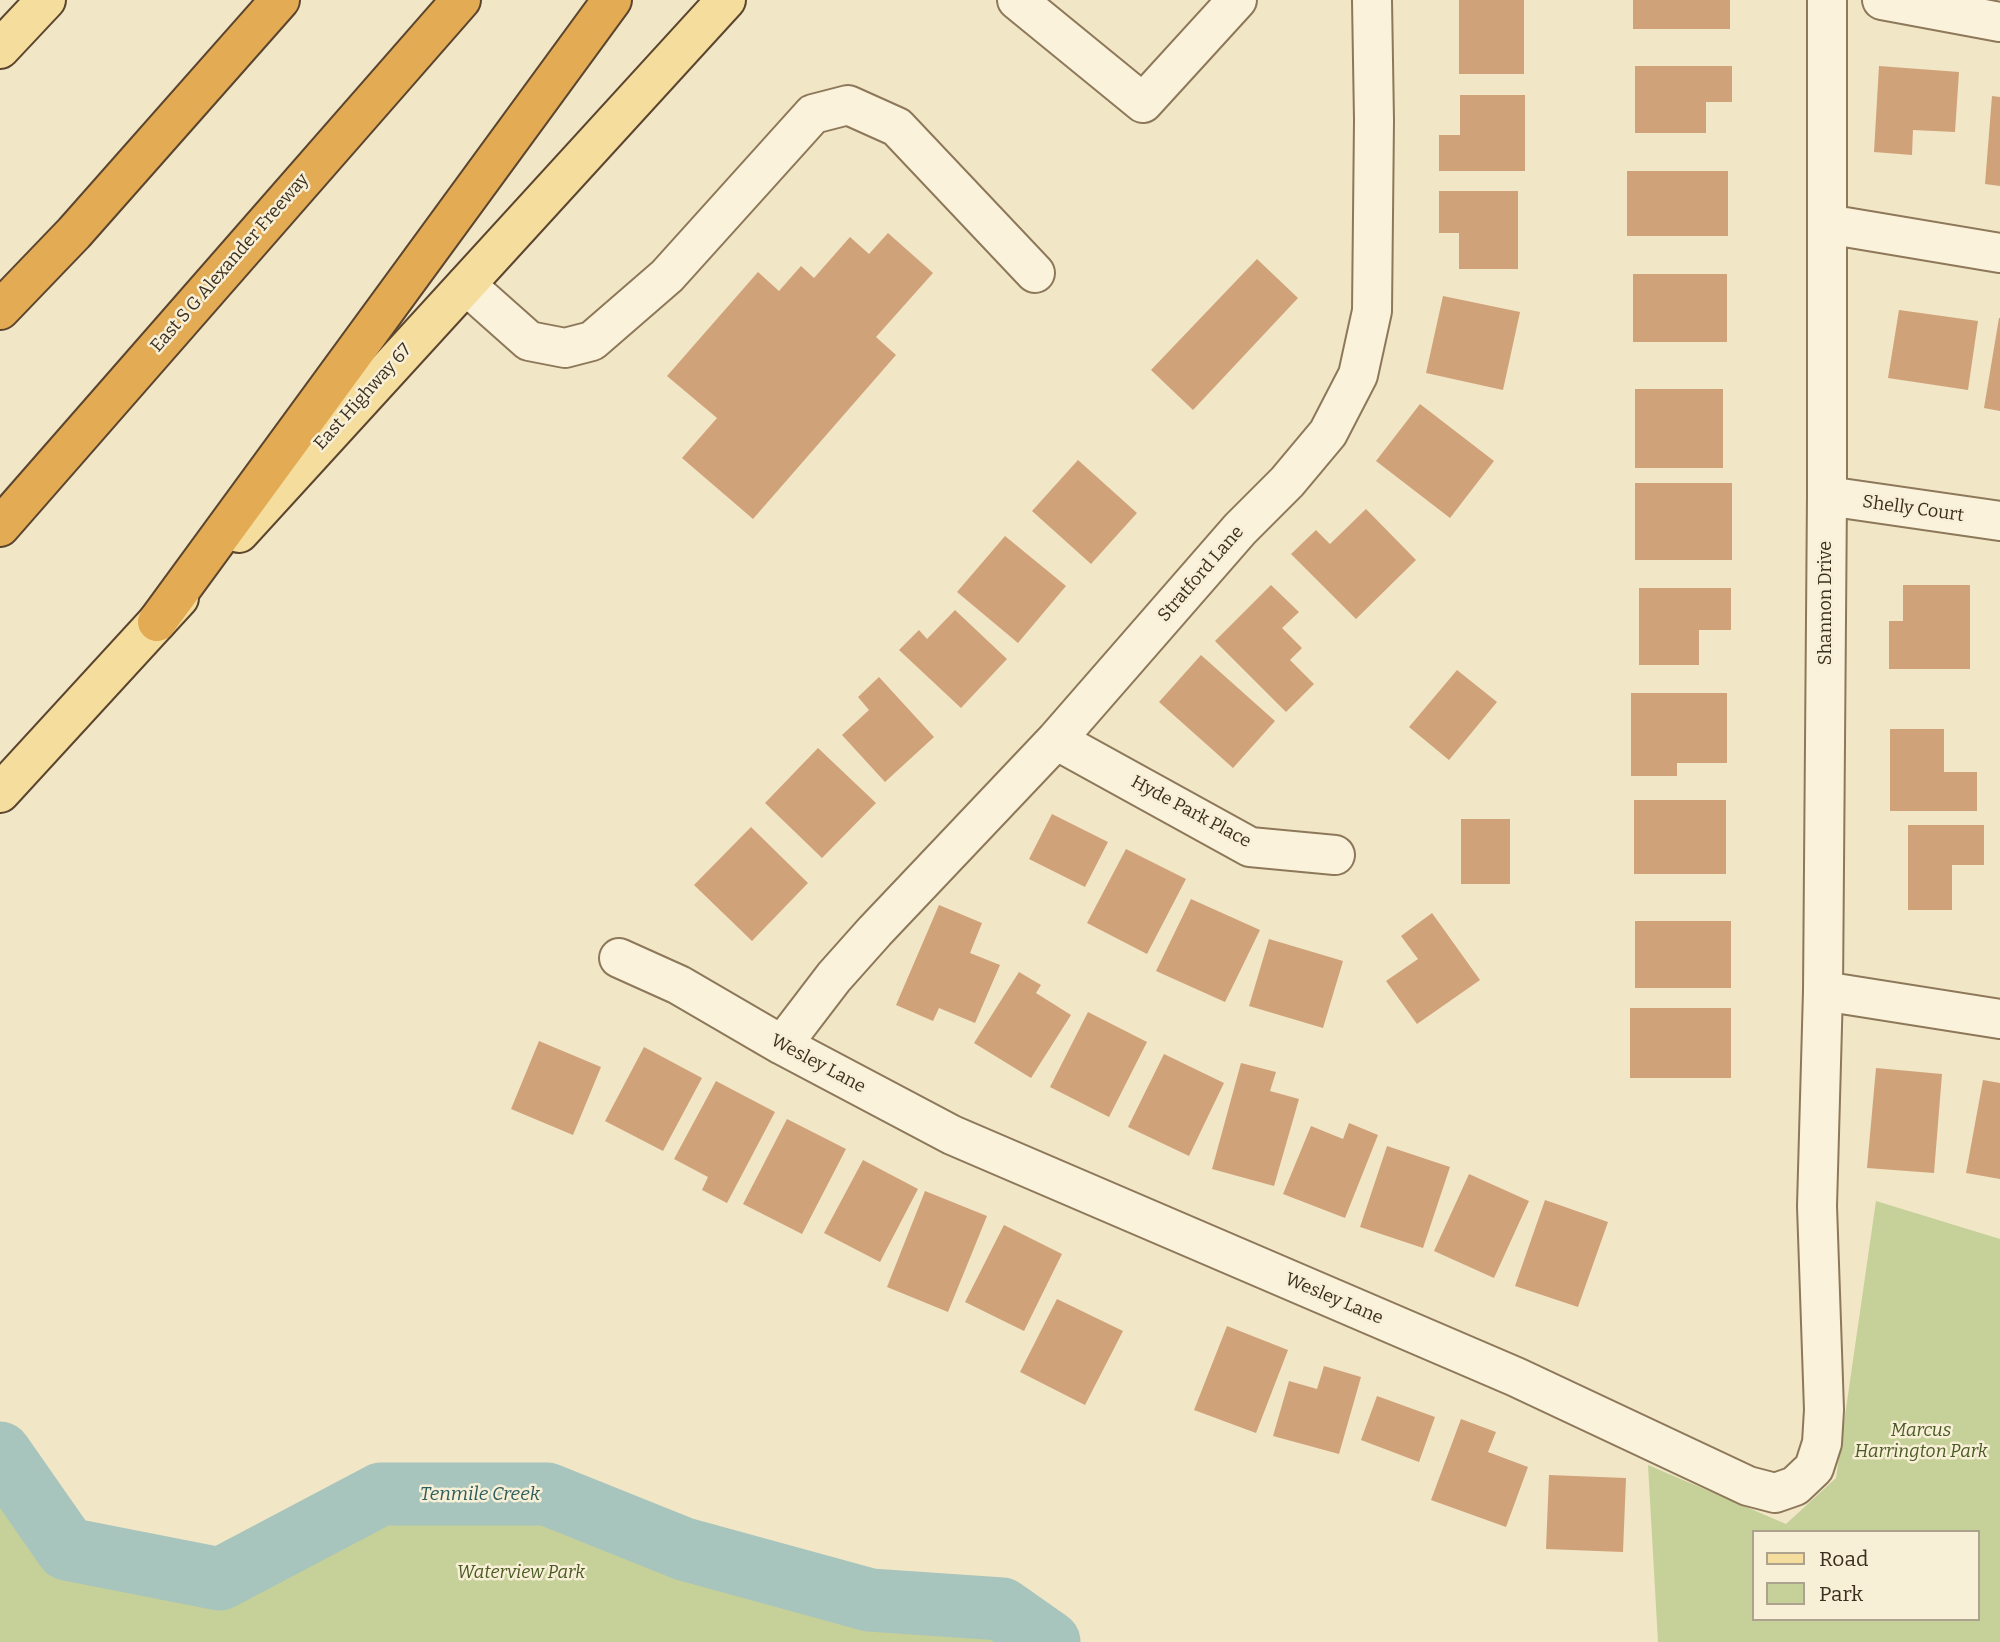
<!DOCTYPE html>
<html>
<head>
<meta charset="utf-8">
<style>
  body { margin:0 }
  #map { position:relative; width:2000px; height:1642px; overflow:hidden; background:#f1e6c6; font-family:Bitter,serif }
  canvas { display:block }
  .legend { position:absolute; left:1752px; top:1530px; width:228px; height:91px; box-sizing:border-box; background:#f7efd6; border:2px solid #ada28d; margin:0; padding:9px 12px; list-style:none; font-size:21px; color:#3d2f1f }
  .legend li { display:flex; align-items:center; gap:14px; height:35px }
  .legend b { width:35px; border:2px solid #ada28d }
</style>
</head>
<body>
<div id="map">
<canvas width="2000" height="1642"></canvas>
<ul class="legend">
<li><b style="height:9px;background:#f5dd9d"></b>Road</li>
<li><b style="height:19px;background:#c6d099"></b>Park</li>
</ul>
</div>
<script>
const g = document.querySelector('canvas').getContext('2d');
g.lineJoin = 'round';
function paint(path, color) {
  g.fillStyle = color;
  g.fill(path, 'evenodd');
}
function poly(rows) {
  const path = new Path2D();
  for (const r of rows) {
    path.moveTo(r[0], r[1]);
    for (let i = 2; i < r.length; i += 2) path.lineTo(r[i], r[i + 1]);
  }
  return path;
}
function stroke(path, color, width, dash) {
  g.strokeStyle = color;
  g.lineWidth = width;
  g.lineCap = dash ? 'butt' : 'round';
  g.setLineDash(dash || []);
  g.stroke(path);
}
function drawText(font, color, halo, rows, align = 'center') {
  g.font = font + ' Bitter,serif';
  g.lineWidth = 5;
  g.setLineDash([]);
  g.textBaseline = 'middle';
  g.strokeStyle = halo;
  g.fillStyle = color;
  for (const [text, x, y, turn = 0] of rows) {
    g.save();
    g.translate(x, y);
    g.rotate((+turn || 0) * Math.PI / 180);
    g.textAlign = isNaN(turn) ? turn : align;
    if (halo) g.strokeText(text, 0, 0);
    g.fillText(text, 0, 0);
    g.restore();
  }
}
paint(poly([
  [1876,1201,2000,1239,2000,1642,1658,1642,1648,1465,1786,1524,1836,1478],
  [1753,1532,1977,1532,1977,1619,1753,1619],
  [0,1462,64,1558,220,1590,390,1506,541,1504,729,1584,842,1570,971,1589,989,1594,1067,1642,0,1642]
]), '#c6d099');
stroke(poly([
  [0,1453,67,1549,220,1579,381,1494,547,1494,684,1549,870,1600,1002,1609,1049,1642]
]), '#a7c4bd', 63);
paint(poly([
  [1459,0,1524,0,1524,74,1459,74],
  [1633,0,1730,0,1730,29,1633,29],
  [1635,66,1732,66,1732,102,1706,102,1706,133,1635,133],
  [1879,66,1959,72,1955,132,1913,130,1912,155,1874,152],
  [1460,95,1525,95,1525,171,1439,171,1439,135,1460,135],
  [1992,96,2000,97,2000,186,1985,184],
  [1627,171,1728,171,1728,236,1627,236],
  [1439,191,1518,191,1518,269,1459,269,1459,233,1439,233],
  [888,233,933,273,876,337,896,355,753,519,682,458,717,418,667,376,758,272,779,291,801,266,814,278,850,237,869,254],
  [1257,259,1298,298,1193,410,1151,370],
  [1633,274,1727,274,1727,342,1633,342],
  [1443,296,1520,312,1503,390,1426,373],
  [1899,310,1978,321,1968,390,1888,378],
  [1999,318,2000,318,2000,411,1984,408],
  [1635,389,1723,389,1723,468,1635,468],
  [1420,404,1494,461,1450,518,1376,461],
  [1078,460,1137,513,1091,564,1032,511],
  [1635,483,1732,483,1732,560,1635,560],
  [1366,509,1416,560,1356,619,1291,554,1316,530,1330,544],
  [1005,536,1066,586,1018,643,957,592],
  [1271,585,1299,612,1282,628,1302,648,1290,660,1314,684,1286,712,1215,641],
  [1903,585,1970,585,1970,669,1889,669,1889,621,1903,621],
  [1639,588,1731,588,1731,630,1699,630,1699,665,1639,665],
  [955,610,1007,659,961,708,899,650,919,630,927,639],
  [1201,655,1275,721,1233,768,1159,702],
  [1457,670,1497,702,1449,760,1409,727],
  [879,677,934,737,885,782,842,735,869,710,858,697],
  [1631,693,1727,693,1727,763,1677,763,1677,776,1631,776],
  [1890,729,1944,729,1944,772,1977,772,1977,811,1890,811],
  [818,748,876,803,822,858,765,803],
  [1634,800,1726,800,1726,874,1634,874],
  [1052,814,1108,842,1085,887,1029,859],
  [1461,819,1510,819,1510,884,1461,884],
  [1908,825,1984,825,1984,865,1952,865,1952,910,1908,910],
  [751,827,808,883,752,941,694,885],
  [1126,849,1186,879,1147,954,1087,923],
  [1191,899,1260,930,1225,1002,1156,971],
  [939,905,982,923,970,953,1000,965,975,1023,939,1008,933,1021,896,1005],
  [1432,913,1480,980,1417,1024,1386,981,1418,959,1401,936],
  [1635,921,1731,921,1731,988,1635,988],
  [1269,939,1343,961,1323,1028,1249,1006],
  [1019,972,1041,985,1036,993,1071,1015,1031,1078,974,1043],
  [1630,1008,1731,1008,1731,1078,1630,1078],
  [1088,1012,1147,1042,1109,1117,1050,1087],
  [539,1041,601,1067,573,1135,511,1109],
  [644,1047,702,1078,663,1151,605,1121],
  [1164,1054,1224,1083,1189,1156,1128,1127],
  [1241,1063,1276,1072,1270,1091,1299,1099,1274,1186,1212,1169],
  [1876,1068,1942,1074,1934,1173,1867,1168],
  [1983,1080,2000,1083,2000,1179,1966,1173],
  [716,1081,775,1112,727,1203,702,1190,708,1177,674,1159],
  [787,1119,846,1149,802,1234,743,1204],
  [1349,1123,1378,1135,1345,1218,1283,1194,1311,1126,1343,1139],
  [1387,1146,1450,1167,1423,1248,1360,1227],
  [863,1160,918,1189,880,1262,824,1233],
  [1469,1174,1529,1201,1494,1278,1434,1251],
  [925,1191,987,1216,948,1312,887,1287],
  [1545,1200,1608,1222,1578,1307,1515,1286],
  [1004,1225,1062,1254,1024,1331,965,1302],
  [1057,1299,1123,1331,1085,1405,1020,1372],
  [1227,1326,1288,1350,1256,1433,1194,1410],
  [1324,1366,1361,1377,1339,1454,1273,1436,1289,1381,1317,1389],
  [1377,1396,1435,1417,1419,1462,1361,1440],
  [1461,1419,1496,1432,1488,1452,1528,1467,1506,1527,1431,1500],
  [1549,1475,1626,1478,1623,1552,1546,1549]
]), '#d0a27a');
const minor = poly([
  [1017,0,1143,103,1237,0],
  [1882,0,2000,22],
  [1827,227,1845,227,2000,253],
  [466,285,529,341,565,348,592,341,667,276,813,114,848,105,897,127,1035,273],
  [1827,496,2000,521],
  [1056,740,1250,847,1335,855],
  [619,958,679,985,782,1045,952,1135,1516,1377,1748,1486,1775,1493,1795,1486,1814,1468,1822,1443,1824,1410,1817,1206,1823,991,1827,496,1827,0],
  [1823,991,2000,1019],
  [782,1045,834,977,875,931,1056,740,1240,529,1287,482,1328,433,1358,375,1372,311,1374,120,1372,0]
]);
const major = poly([
  [0,49,46,0],
  [239,533,726,0],
  [0,793,179,598]
]);
const highway = poly([
  [0,310,74,233,280,0],
  [0,527,461,0],
  [157,622,612,0]
]);
stroke(minor, '#8d785a', 42);
stroke(major, '#5b452f', 42);
stroke(highway, '#5b452f', 42);
stroke(minor, '#faf2da', 38);
stroke(major, '#f5dd9d', 38);
stroke(highway, '#e3ab54', 38);
drawText('18px', '#3d2f1f', '#f7efd6', [
  ["East S G Alexander Freeway",230,263,-49],
  ["East Highway 67",363,397,-48],
  ["Shelly Court",1913,509,8],
  ["Stratford Lane",1201,574,-49],
  ["Shannon Drive",1826,603,-90],
  ["Hyde Park Place",1191,812,28],
  ["Wesley Lane",818,1064,28],
  ["Wesley Lane",1334,1299,23]
]);
drawText('italic 18px', '#4a5a24', '#f7efd6', [
  ["Marcus",1921,1431],
  ["Harrington Park",1921,1452],
  ["Waterview Park",521,1573]
]);
drawText('italic 19px', '#2d5d5c', '#f7efd6', [
  ["Tenmile Creek",480,1495]
]);
</script>
</body>
</html>
